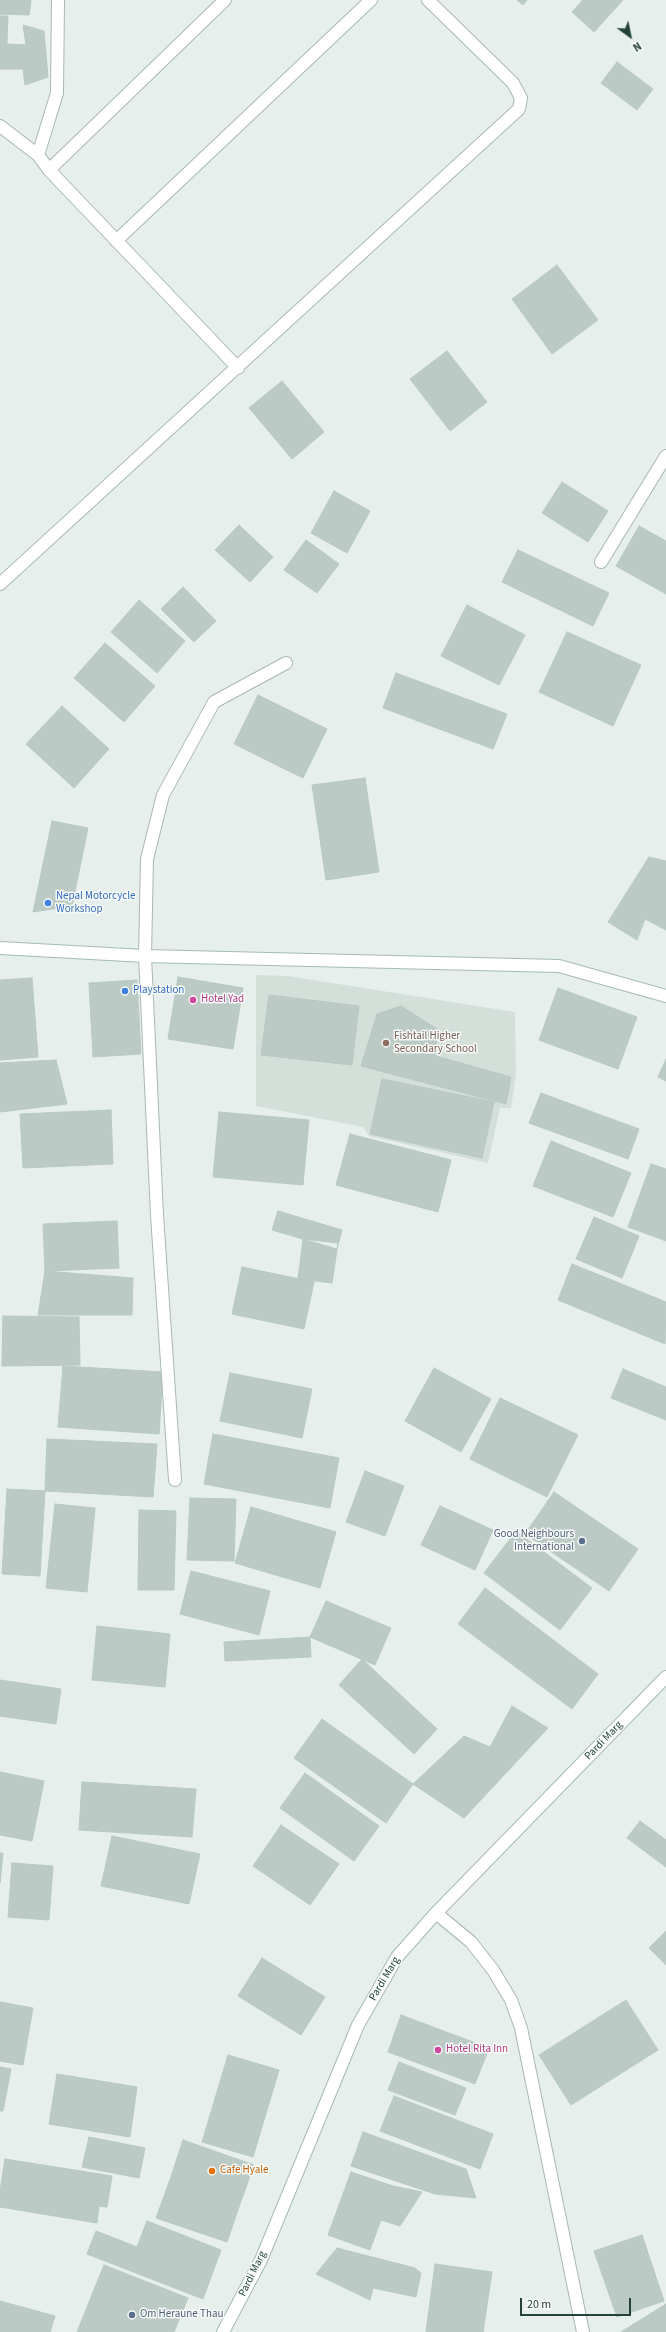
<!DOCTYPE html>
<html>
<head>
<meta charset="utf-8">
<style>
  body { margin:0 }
  #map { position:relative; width:666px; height:2332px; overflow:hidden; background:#e6efeb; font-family:"Source Sans 3",sans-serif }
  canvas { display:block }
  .north { position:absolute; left:610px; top:16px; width:40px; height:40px; -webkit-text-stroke:3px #f7fbf9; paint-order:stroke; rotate:147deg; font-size:11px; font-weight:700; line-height:16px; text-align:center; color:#24423a }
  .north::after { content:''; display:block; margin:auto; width:14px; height:18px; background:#24423a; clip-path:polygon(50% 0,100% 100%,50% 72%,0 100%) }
  .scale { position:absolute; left:520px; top:2298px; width:111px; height:18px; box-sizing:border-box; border:2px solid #24423a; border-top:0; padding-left:5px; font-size:12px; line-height:14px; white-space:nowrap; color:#24423a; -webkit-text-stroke:3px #f7fbf9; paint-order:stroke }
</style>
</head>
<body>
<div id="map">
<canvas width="666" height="2332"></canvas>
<div class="north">N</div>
<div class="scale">20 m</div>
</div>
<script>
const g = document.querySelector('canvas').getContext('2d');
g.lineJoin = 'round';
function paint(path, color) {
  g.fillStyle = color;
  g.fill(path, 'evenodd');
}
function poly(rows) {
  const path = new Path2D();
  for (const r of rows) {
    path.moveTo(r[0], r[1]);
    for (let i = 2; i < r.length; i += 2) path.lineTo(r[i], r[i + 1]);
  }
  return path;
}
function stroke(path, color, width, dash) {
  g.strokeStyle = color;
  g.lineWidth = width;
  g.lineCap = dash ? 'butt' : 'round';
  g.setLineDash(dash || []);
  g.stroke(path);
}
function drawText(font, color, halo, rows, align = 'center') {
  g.font = font + ' "Source Sans 3",sans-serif';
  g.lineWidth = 3;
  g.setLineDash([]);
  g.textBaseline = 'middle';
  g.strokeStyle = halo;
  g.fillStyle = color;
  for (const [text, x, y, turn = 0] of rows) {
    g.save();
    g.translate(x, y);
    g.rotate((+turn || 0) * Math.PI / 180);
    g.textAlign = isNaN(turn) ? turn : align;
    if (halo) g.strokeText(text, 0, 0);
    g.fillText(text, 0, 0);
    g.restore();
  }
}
paint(poly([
  [256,975,288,976,515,1012,516,1075,511,1108,500,1108,488,1163,369,1136,363,1127,256,1106]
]), '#d4dfda');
const building = poly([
  [0,0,31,0,29,15,0,14,0,0],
  [517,0,527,0,523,5,517,0],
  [583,0,623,0,594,32,572,12,583,0],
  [0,16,8,16,7,44,26,45,23,25,44,31,48,77,25,85,23,69,0,69,0,16],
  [617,62,653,89,637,110,601,83,617,62],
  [557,265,598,320,552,354,512,299,557,265],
  [447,351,487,402,450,431,410,379,447,351],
  [282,381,324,432,292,459,249,408,282,381],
  [562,482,608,511,588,542,542,513,562,482],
  [334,491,370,511,347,553,311,533,334,491],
  [239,525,273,557,250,582,215,550,239,525],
  [639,526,666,541,666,594,616,566,639,526],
  [306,540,339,564,317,593,284,570,306,540],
  [518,550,609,593,593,626,502,582,518,550],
  [183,587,216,621,194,642,161,609,183,587],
  [139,600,185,641,157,673,111,632,139,600],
  [467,605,525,635,499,685,441,656,467,605],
  [567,632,641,665,613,726,539,692,567,632],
  [105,643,155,686,124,722,74,678,105,643],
  [396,673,507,714,493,749,383,708,396,673],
  [258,695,327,729,303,778,234,744,258,695],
  [62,706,109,749,74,788,26,744,62,706],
  [365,778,379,872,326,880,312,785,365,778],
  [52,821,88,828,72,906,33,912,52,821],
  [649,857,666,861,666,930,645,919,637,940,608,922,649,857],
  [178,977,243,988,233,1049,168,1039,178,977],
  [32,978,38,1057,0,1060,0,980,32,978],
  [137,980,141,1054,93,1057,89,983,137,980],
  [558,988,637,1017,618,1069,539,1040,558,988],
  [269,995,359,1006,352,1065,261,1055,269,995],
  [401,1006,437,1029,436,1056,511,1077,506,1104,361,1066,377,1014,401,1006],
  [666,1059,666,1081,658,1077,666,1059],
  [56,1060,67,1104,0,1112,0,1063,56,1060],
  [382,1079,494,1102,482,1158,370,1134,382,1079],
  [541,1093,639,1129,628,1159,529,1123,541,1093],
  [111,1110,113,1164,23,1168,20,1114,111,1110],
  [219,1112,309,1120,303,1185,213,1177,219,1112],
  [350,1134,451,1160,438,1212,336,1185,350,1134],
  [551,1141,631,1173,613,1217,533,1186,551,1141],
  [651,1164,666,1169,666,1241,628,1227,651,1164],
  [278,1211,342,1230,337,1249,272,1230,278,1211],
  [594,1217,639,1236,622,1278,576,1259,594,1217],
  [117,1221,119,1268,45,1271,43,1224,117,1221],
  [303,1239,338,1243,332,1283,298,1279,303,1239],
  [572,1264,666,1302,665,1344,558,1300,572,1264],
  [242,1267,314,1282,304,1329,232,1314,242,1267],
  [45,1271,133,1278,132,1315,38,1315,45,1271],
  [3,1316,79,1317,80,1365,2,1366,3,1316],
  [63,1366,163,1372,159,1434,58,1427,63,1366],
  [434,1368,491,1399,461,1452,405,1421,434,1368],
  [623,1369,666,1387,666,1420,611,1398,623,1369],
  [230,1373,312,1389,302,1438,220,1421,230,1373],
  [500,1398,578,1435,547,1497,470,1459,500,1398],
  [213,1434,339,1458,330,1508,204,1484,213,1434],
  [47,1439,157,1444,153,1497,45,1491,47,1439],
  [365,1471,404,1486,385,1536,346,1522,365,1471],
  [7,1489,45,1491,40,1576,2,1574,7,1489],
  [554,1492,638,1549,609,1591,525,1534,554,1492],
  [190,1498,236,1499,234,1561,187,1560,190,1498],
  [55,1504,95,1508,87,1592,46,1588,55,1504],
  [440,1506,493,1530,475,1570,421,1545,440,1506],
  [251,1507,336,1532,320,1588,235,1563,251,1507],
  [139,1510,176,1511,174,1590,138,1590,139,1510],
  [516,1531,592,1588,560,1630,484,1573,516,1531],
  [191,1571,270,1591,259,1635,180,1614,191,1571],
  [485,1588,598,1674,572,1709,458,1624,485,1588],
  [326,1601,391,1628,375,1665,310,1637,326,1601],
  [97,1626,170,1634,165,1687,92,1680,97,1626],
  [310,1637,311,1657,225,1661,224,1642,310,1637],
  [362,1659,437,1729,414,1754,339,1685,362,1659],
  [0,1680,61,1689,56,1724,0,1716,0,1680],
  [512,1706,548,1728,464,1818,413,1784,464,1736,490,1747,512,1706],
  [322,1719,413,1784,386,1823,294,1758,322,1719],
  [0,1772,44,1781,32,1841,0,1835,0,1772],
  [305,1773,379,1826,354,1861,280,1808,305,1773],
  [82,1782,196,1789,192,1837,79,1830,82,1782],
  [640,1821,666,1840,666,1867,627,1838,640,1821],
  [281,1825,339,1864,310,1905,253,1866,281,1825],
  [112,1836,200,1854,189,1904,101,1886,112,1836],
  [0,1853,3,1853,0,1883,0,1853],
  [12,1863,53,1866,49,1920,8,1917,12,1863],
  [666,1931,666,1965,649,1948,666,1931],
  [262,1958,325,1997,301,2035,238,1996,262,1958],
  [626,2000,658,2050,571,2105,539,2055,626,2000],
  [0,2002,33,2008,23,2065,0,2061,0,2002],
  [401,2015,489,2048,475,2084,388,2052,401,2015],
  [228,2055,279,2070,253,2157,202,2142,228,2055],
  [399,2062,466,2088,455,2115,388,2090,399,2062],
  [0,2067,11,2069,3,2111,0,2111,0,2067],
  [57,2074,137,2087,130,2137,49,2124,57,2074],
  [394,2096,493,2134,480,2169,380,2131,394,2096],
  [363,2132,466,2169,476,2198,435,2194,351,2166,363,2132],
  [89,2137,145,2148,139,2178,82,2167,89,2137],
  [183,2140,254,2165,241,2201,171,2177,183,2140],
  [5,2159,112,2176,107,2207,99,2206,97,2223,0,2207,0,2191,5,2159],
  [351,2172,393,2186,422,2192,400,2226,381,2220,370,2250,328,2235,351,2172],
  [171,2177,241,2201,227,2242,156,2218,171,2177],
  [147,2221,221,2250,203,2299,87,2254,96,2231,137,2247,147,2221],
  [642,2235,664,2301,617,2317,594,2251,642,2235],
  [337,2248,415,2268,421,2273,416,2297,373,2288,370,2300,316,2274,337,2248],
  [435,2264,492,2272,483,2332,426,2332,435,2264],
  [104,2265,188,2298,174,2332,77,2332,104,2265],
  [0,2301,55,2316,50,2332,0,2332,0,2301],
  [666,2304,666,2332,621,2332,666,2304]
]);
paint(building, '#bbcac4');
stroke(building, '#b8c9c2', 1);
const service = poly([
  [0,126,38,155,57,93,58,0],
  [38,155,49,170,238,368],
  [49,170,225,0],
  [116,241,371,0],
  [0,584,519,109,521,98,513,83,428,0],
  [436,1913,471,1942,493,1970,511,2000,521,2028,583,2332]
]);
const minor = poly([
  [601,562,666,456],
  [175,1480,157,1215,145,956,147,859,163,795,214,702,286,663]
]);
const secondary = poly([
  [0,948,145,956,559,966,666,996],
  [223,2332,261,2260,358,2025,397,1957,436,1913,666,1677]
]);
stroke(service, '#a8b8b2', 14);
stroke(minor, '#a8b8b2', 14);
stroke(secondary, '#a4bbb3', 14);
stroke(service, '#fff', 12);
stroke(minor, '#fff', 12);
stroke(secondary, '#fff', 12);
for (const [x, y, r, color] of [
  [48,903,4,"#3f7fe0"],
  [125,991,4,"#3f7fe0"],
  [193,1000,4,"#d1479c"],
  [386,1043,4,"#8d6e63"],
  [582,1541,4,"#5c6f8a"],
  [438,2050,4,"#d1479c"],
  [212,2171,4,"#e8710a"],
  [132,2315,4,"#5c6f8a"]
]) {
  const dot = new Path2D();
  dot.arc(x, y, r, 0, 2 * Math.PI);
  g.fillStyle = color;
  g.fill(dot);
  stroke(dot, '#f7fbf9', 1.5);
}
drawText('11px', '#366cbe', '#f7fbf9', [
  ["Nepal Motorcycle",56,897],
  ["Workshop",56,910],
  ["Playstation",133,991]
], 'left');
drawText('11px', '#b23c85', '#f7fbf9', [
  ["Hotel Yad",201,1000],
  ["Hotel Rita Inn",446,2050]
], 'left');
drawText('11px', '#785e54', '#f7fbf9', [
  ["Fishtail Higher",394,1037],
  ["Secondary School",394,1050]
], 'left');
drawText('11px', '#4e5e75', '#f7fbf9', [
  ["Good Neighbours",574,1535],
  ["International",574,1548],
  ["Om Heraune Thau",140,2315,"left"]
], 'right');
drawText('11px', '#24423a', '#f7fbf9', [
  ["Pardi Marg",604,1741,-46],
  ["Pardi Marg",385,1979,-59],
  ["Pardi Marg",253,2274,-64]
]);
drawText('11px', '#c56008', '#f7fbf9', [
  ["Cafe Hyale",220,2171]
], 'left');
</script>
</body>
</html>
